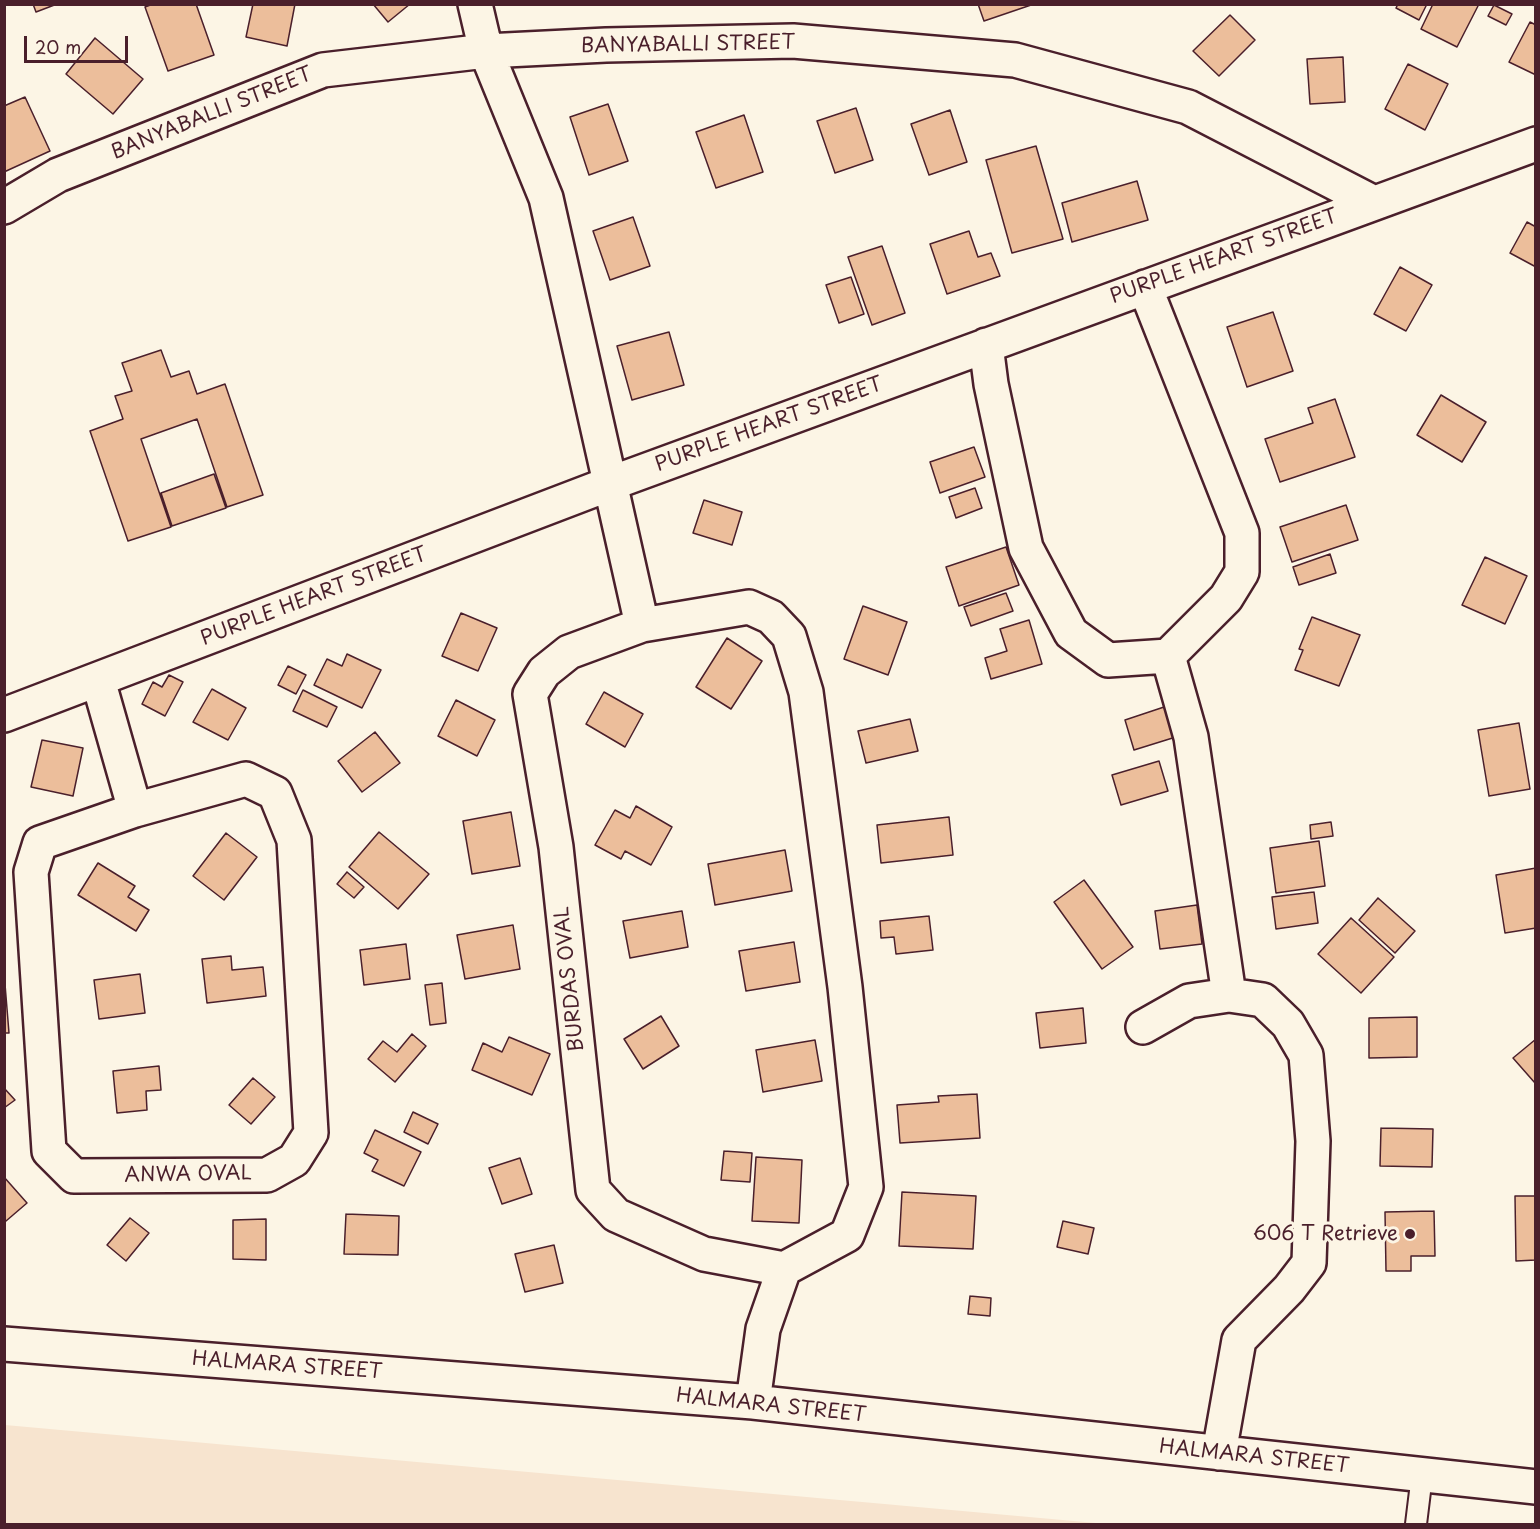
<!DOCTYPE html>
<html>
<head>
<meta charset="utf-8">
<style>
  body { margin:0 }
  #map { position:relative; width:1540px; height:1529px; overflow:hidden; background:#fcf5e5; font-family:"Playpen Sans",sans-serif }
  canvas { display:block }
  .frame { position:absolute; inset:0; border:6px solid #4a1f2b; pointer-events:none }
  .scale { position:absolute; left:24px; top:36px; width:104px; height:27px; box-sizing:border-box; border:3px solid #4a1f2b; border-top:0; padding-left:8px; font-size:18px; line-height:21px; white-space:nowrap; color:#4a1f2b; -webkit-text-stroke:4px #fcf5e5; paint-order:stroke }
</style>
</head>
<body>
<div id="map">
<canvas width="1540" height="1529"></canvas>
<div class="frame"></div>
<div class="scale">20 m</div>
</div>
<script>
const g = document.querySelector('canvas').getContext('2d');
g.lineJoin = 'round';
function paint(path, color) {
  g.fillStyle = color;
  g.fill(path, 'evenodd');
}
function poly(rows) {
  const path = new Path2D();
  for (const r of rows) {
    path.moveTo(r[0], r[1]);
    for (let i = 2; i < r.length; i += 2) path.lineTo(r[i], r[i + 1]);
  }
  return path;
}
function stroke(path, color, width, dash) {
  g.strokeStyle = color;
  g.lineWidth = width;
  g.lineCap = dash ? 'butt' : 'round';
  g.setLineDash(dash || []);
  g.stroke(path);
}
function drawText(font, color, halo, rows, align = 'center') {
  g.font = font + ' "Playpen Sans",sans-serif';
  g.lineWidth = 6;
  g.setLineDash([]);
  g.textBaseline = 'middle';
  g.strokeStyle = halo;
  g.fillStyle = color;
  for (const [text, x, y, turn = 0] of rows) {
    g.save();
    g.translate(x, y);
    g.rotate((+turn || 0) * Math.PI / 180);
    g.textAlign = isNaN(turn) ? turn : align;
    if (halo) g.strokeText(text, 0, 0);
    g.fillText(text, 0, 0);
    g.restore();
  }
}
paint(poly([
  [5,1425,1107,1524,5,1524]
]), '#f7e4cf');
const building = poly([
  [33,4,57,4,36,12,33,4],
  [153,4,196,4,214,55,168,71,145,7,153,4],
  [253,4,295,4,287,46,246,37,253,4],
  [373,4,410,4,388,22,373,4],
  [978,4,1034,4,984,21,978,4],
  [1398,4,1427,4,1419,20,1396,8,1398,4],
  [1433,4,1479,4,1457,47,1421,29,1433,4],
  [1494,5,1512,14,1506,25,1488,16,1494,5],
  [1230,15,1255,40,1219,76,1193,51,1230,15],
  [1530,22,1536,25,1536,75,1509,62,1530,22],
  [95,38,143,79,113,114,66,74,95,38],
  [1343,57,1345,102,1310,104,1307,59,1343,57],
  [1408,64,1448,84,1425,130,1385,109,1408,64],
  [25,97,50,151,4,172,4,106,25,97],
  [608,104,628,161,589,175,570,117,608,104],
  [856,108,873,160,835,173,817,121,856,108],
  [950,110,967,162,929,175,911,124,950,110],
  [744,115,763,172,716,188,696,132,744,115],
  [1036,146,1063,239,1012,253,986,160,1036,146],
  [1137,181,1148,220,1072,242,1062,203,1137,181],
  [633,217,650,266,610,280,593,231,633,217],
  [1527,222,1536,227,1536,267,1510,253,1527,222],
  [969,231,978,257,991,253,1000,276,947,294,930,244,969,231],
  [882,246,905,313,872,325,848,257,882,246],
  [1400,267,1432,285,1406,331,1374,314,1400,267],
  [851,277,864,314,839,323,826,285,851,277],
  [1273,312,1293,371,1247,387,1227,327,1273,312],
  [669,332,684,385,632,400,617,346,669,332],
  [161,350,171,377,189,371,197,394,225,384,263,495,227,507,197,419,141,439,171,527,128,541,90,431,123,419,115,396,132,391,122,363,161,350],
  [1441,395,1486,422,1462,462,1417,435,1441,395],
  [1335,399,1355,457,1280,482,1265,439,1313,423,1308,408,1335,399],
  [974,447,985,477,940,493,930,462,974,447],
  [214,474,226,508,172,526,161,493,214,474],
  [975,488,982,508,956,518,949,497,975,488],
  [704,500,742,512,732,545,693,533,704,500],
  [1346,505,1358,540,1292,562,1280,527,1346,505],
  [1006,547,1019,585,959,606,946,567,1006,547],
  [1330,554,1336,573,1299,585,1293,567,1330,554],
  [1485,557,1527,576,1505,624,1462,605,1485,557],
  [1006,593,1013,611,971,626,964,607,1006,593],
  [863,606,907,622,888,675,844,659,863,606],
  [461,613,497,628,478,671,442,656,461,613],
  [1312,617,1360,635,1339,686,1295,670,1303,650,1299,649,1312,617],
  [1029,620,1042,664,991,679,985,658,1007,651,1000,629,1029,620],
  [727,638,762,661,731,709,696,687,727,638],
  [347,654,381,670,362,708,314,685,327,659,342,666,347,654],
  [288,666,306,675,296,694,278,685,288,666],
  [169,675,183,682,165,716,142,704,153,682,162,687,169,675],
  [212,689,246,708,228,740,193,722,212,689],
  [303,690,337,707,327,727,293,711,303,690],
  [604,692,643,714,625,747,586,724,604,692],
  [456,700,495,720,477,756,438,736,456,700],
  [1170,705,1179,736,1134,750,1125,720,1170,705],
  [910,719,918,751,866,763,858,731,910,719],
  [1519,723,1530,789,1489,796,1478,730,1519,723],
  [375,732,400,763,362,792,338,761,375,732],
  [42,740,83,748,73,796,31,787,42,740],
  [1159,761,1168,791,1121,805,1112,775,1159,761],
  [636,806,672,827,651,865,625,851,621,859,595,845,615,810,630,818,636,806],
  [511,812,520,866,472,874,463,821,511,812],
  [949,817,953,855,881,863,877,825,949,817],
  [1331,822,1333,836,1311,839,1310,825,1331,822],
  [379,832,429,874,398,909,349,867,379,832],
  [226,833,257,857,224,900,193,876,226,833],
  [1319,841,1325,886,1276,893,1270,848,1319,841],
  [785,850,792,891,715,905,708,864,785,850],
  [98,863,135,886,128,897,149,910,136,931,78,895,98,863],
  [1536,868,1536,928,1505,933,1496,875,1536,868],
  [347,872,364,887,354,898,337,884,347,872],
  [1084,880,1133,947,1102,969,1054,902,1084,880],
  [1314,892,1318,923,1276,929,1272,897,1314,892],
  [1378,898,1415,931,1395,953,1359,920,1378,898],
  [1197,905,1202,944,1160,949,1155,911,1197,905],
  [682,911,688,947,630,958,623,921,682,911],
  [929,916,933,950,896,954,894,937,881,938,880,921,929,916],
  [1351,918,1394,957,1361,993,1318,954,1351,918],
  [513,925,520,969,465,979,457,935,513,925],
  [794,942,800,982,746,991,739,951,794,942],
  [406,944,410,979,364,985,360,950,406,944],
  [231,956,232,970,263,967,266,996,207,1003,202,959,231,956],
  [4,972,9,1033,4,1033,4,972],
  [140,974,145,1013,99,1019,94,980,140,974],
  [442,983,446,1023,430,1025,425,985,442,983],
  [1083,1008,1086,1043,1040,1048,1036,1013,1083,1008],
  [661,1016,679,1046,643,1069,624,1039,661,1016],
  [1417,1017,1417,1057,1369,1058,1369,1018,1417,1017],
  [412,1034,426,1046,395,1082,368,1059,383,1041,397,1052,412,1034],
  [509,1037,550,1054,532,1095,472,1070,483,1043,502,1052,509,1037],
  [1536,1039,1536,1083,1535,1083,1513,1058,1536,1039],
  [815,1040,822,1081,763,1092,756,1050,815,1040],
  [159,1066,161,1090,146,1091,147,1110,117,1113,113,1071,159,1066],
  [253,1078,275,1097,251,1124,229,1105,253,1078],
  [4,1088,15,1100,4,1108,4,1088],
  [977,1094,980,1138,900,1143,897,1105,939,1102,938,1096,977,1094],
  [413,1112,438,1124,428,1144,404,1132,413,1112],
  [1381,1128,1433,1129,1432,1167,1380,1166,1381,1128],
  [375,1130,421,1152,404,1186,372,1171,378,1160,364,1153,375,1130],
  [724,1151,752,1153,750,1182,721,1180,724,1151],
  [756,1157,802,1160,799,1223,752,1221,756,1157],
  [520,1158,532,1194,502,1204,489,1168,520,1158],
  [4,1177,27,1203,6,1221,4,1219,4,1177],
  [902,1192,976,1196,973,1249,899,1246,902,1192],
  [1515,1196,1536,1196,1536,1260,1516,1261,1515,1196],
  [1434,1211,1435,1256,1411,1256,1411,1271,1386,1271,1385,1212,1434,1211],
  [346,1214,399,1216,398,1255,344,1254,346,1214],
  [130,1218,149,1233,126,1261,107,1245,130,1218],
  [266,1219,266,1260,233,1259,233,1220,266,1219],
  [1063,1221,1094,1228,1088,1254,1057,1247,1063,1221],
  [554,1245,563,1283,525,1292,515,1254,554,1245],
  [970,1296,991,1298,990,1316,968,1314,970,1296]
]);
paint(building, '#ecbe9b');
stroke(building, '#4a1f2b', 1.5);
const lane = poly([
  [1416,1524,1422,1475]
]);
const street = poly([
  [475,4,486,51,546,198,642,625,749,607,771,617,789,636,806,692,845,987,866,1187,847,1235,784,1269,704,1254,616,1215,593,1190,556,847,530,694,544,672,569,652,642,625],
  [4,207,58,175,323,70,486,51,606,45,793,41,1015,60,1188,107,1372,202],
  [1145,287,1242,533,1242,572,1226,598,1168,656],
  [986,345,991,384,1026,548,1071,633,1108,660,1168,656,1191,737,1229,995,1263,1000,1288,1024,1306,1055,1313,1141,1309,1263,1289,1289,1239,1340,1219,1453],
  [98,680,135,810,246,779,275,793,294,840,311,1133,294,1160,267,1175,74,1176,49,1151,31,872,40,843,135,810],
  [4,715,609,484,1536,144],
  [1143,1027,1189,1001,1229,995],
  [4,1344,753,1402,1536,1487],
  [753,1402,763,1329,784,1269]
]);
stroke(lane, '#4a1f2b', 24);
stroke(street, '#4a1f2b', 38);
stroke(lane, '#fcf5e5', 20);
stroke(street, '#fcf5e5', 33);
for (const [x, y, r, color] of [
  [1410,1234,6,"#4a1f2b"]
]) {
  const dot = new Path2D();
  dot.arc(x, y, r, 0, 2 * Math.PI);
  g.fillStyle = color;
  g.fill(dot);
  stroke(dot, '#fcf5e5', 2);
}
drawText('20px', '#4a1f2b', '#fcf5e5', [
  ["BANYABALLI STREET",688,45,-1],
  ["BANYABALLI STREET",212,114,-22],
  ["PURPLE HEART STREET",1224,257,-20],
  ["PURPLE HEART STREET",769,425,-20],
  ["PURPLE HEART STREET",314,597,-21],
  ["BURDAS OVAL",570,979,-96],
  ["ANWA OVAL",188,1175,-1],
  ["HALMARA STREET",287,1366,4],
  ["HALMARA STREET",771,1406,6],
  ["HALMARA STREET",1254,1457,6]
]);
drawText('20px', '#4a1f2b', '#fcf5e5', [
  ["606 T Retrieve",1398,1234]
], 'right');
</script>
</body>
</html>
